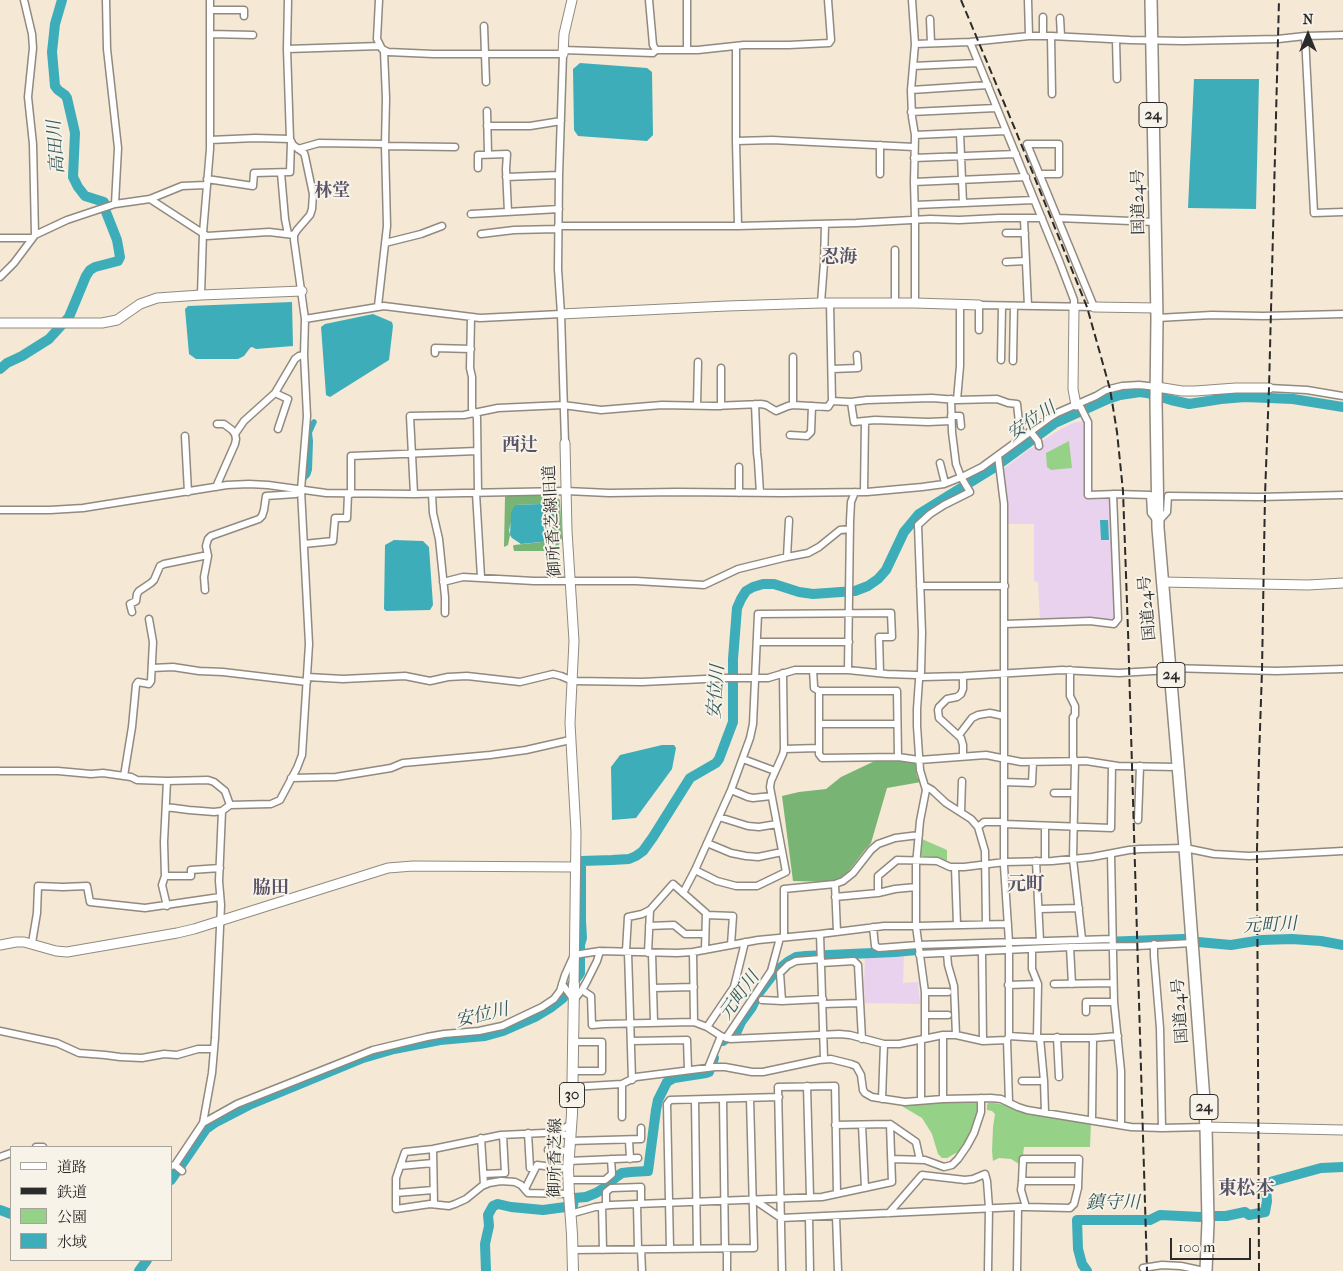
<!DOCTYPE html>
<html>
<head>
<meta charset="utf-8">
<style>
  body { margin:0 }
  #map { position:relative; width:1343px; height:1271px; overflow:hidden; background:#f5e8d4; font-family:"IM FELL French Canon","Noto Serif JP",serif }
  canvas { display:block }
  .legend { position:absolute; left:10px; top:1146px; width:162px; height:115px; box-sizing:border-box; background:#f7f3e8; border:1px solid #a5a39c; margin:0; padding:6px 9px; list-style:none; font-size:15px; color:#2b2b2b }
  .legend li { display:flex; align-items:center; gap:10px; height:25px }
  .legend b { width:25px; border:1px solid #a5a39c }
  .north { position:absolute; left:1283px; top:10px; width:50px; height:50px; -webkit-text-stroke:4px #f7f3e8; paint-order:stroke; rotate:0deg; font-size:14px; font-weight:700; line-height:20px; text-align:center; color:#2b2b2b }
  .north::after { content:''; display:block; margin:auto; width:18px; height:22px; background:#2b2b2b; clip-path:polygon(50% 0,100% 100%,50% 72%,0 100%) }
  .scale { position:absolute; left:1170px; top:1238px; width:81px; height:22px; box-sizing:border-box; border:2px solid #2b2b2b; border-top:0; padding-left:6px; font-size:15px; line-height:18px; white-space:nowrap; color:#2b2b2b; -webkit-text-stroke:4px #f7f3e8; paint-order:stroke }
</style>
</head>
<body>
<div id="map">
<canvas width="1343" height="1271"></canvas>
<ul class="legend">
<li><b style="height:6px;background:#fff"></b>道路</li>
<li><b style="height:6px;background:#2b2b2b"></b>鉄道</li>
<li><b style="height:14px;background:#95d287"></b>公園</li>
<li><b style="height:14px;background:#3dadba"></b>水域</li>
</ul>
<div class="north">N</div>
<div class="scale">100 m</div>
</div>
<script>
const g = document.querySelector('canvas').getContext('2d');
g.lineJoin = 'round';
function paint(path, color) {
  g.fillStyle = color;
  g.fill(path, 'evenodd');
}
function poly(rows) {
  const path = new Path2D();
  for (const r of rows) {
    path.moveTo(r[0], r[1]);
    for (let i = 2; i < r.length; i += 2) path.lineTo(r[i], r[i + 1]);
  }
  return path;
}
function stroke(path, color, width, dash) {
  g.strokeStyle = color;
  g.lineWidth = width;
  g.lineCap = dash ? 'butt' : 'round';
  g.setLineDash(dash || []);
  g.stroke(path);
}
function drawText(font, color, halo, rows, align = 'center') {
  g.font = font + ' "IM FELL French Canon","Noto Serif JP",serif';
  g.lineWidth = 4;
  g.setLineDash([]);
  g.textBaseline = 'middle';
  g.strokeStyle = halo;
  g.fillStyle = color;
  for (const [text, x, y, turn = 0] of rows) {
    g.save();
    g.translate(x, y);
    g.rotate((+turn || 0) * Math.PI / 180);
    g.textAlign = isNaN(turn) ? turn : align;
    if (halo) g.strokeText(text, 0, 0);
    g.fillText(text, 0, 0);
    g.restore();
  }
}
paint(poly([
  [1083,421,1085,422,1087,497,1107,498,1111,501,1115,618,1112,621,1040,620,1038,582,1034,581,1034,524,1007,524,1006,495,1002,470,1028,450,1034,447,1042,446,1042,441,1061,429,1073,423],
  [904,952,903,983,918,982,920,1004,865,1003,864,986,865,954]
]), '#e9d2ed');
paint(poly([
  [1069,441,1072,468,1051,470,1047,467,1046,453],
  [922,839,947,850,947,863,937,858,924,858,921,855],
  [974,1100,979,1103,980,1109,976,1122,967,1139,958,1152,947,1158,942,1158,938,1154,932,1134,922,1118,900,1105],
  [988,1103,994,1103,1006,1105,1022,1112,1091,1123,1090,1147,1024,1147,1023,1155,1020,1155,1019,1164,1011,1159,999,1158,993,1161,992,1151,993,1127,995,1114,992,1111,987,1110,987,1105]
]), '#95d287');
paint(poly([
  [510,495,554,495,560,500,562,538,556,551,514,551,513,546,514,545,551,541,552,505,540,504,515,505,509,530,510,535,508,545,504,547,505,497,506,496],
  [877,760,902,760,916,762,916,771,917,777,921,782,887,788,871,843,864,851,848,872,842,878,830,882,793,881,782,796,799,792,826,789,841,777]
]), '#78b474');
paint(poly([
  [580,63,647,68,652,72,653,135,647,141,578,136,574,130,573,69],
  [1194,79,1259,79,1256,209,1188,208],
  [292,302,293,346,256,349,252,347,250,348,244,356,238,359,196,359,189,354,185,309,188,306],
  [373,314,392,322,393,326,389,360,330,397,326,395,321,327,325,324],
  [314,419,316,420,317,422,312,433,313,441,312,470,310,476,305,481,309,425,312,420],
  [540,504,553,505,554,509,552,539,551,541,521,544,512,538,510,535,511,513,515,505],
  [1100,520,1108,520,1109,540,1101,540],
  [394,540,423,541,429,547,433,605,430,610,386,611,384,609,385,545],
  [662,745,674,745,676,748,672,769,636,818,612,820,611,767,620,755]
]), '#3dadba');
stroke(poly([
  [0,369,7,363,22,356,49,339,69,317,86,276,90,270,95,267,118,261,120,257,117,240,106,212,104,202,85,196,78,187,73,177,75,133,73,124,67,98,65,95,58,90,55,86,52,52,55,24,62,0],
  [1104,942,1183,939],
  [1198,942,1231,945,1262,940,1292,939,1321,941,1343,945],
  [723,1041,737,1031,741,1022,752,1007,758,994,775,972,789,961,796,957,806,956,895,952,927,949,1080,943],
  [171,1180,206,1129,216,1122,249,1105,363,1058,394,1049,440,1040,485,1036,503,1031,535,1017,550,1008,563,998,580,973,580,945,582,938,581,921,581,861,612,860,629,859,636,856,643,851,653,837,690,778,716,763,719,759,733,722,733,659,737,608,741,599,746,591,753,587,763,584,774,584,799,592,813,594,855,591,868,586,878,579,886,570,904,532,919,514,995,467,1055,423,1108,399,1120,395,1140,392,1147,393,1171,400,1189,404,1221,399,1245,397,1293,399,1343,407],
  [0,1210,11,1214],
  [1215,1216,1226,1216,1245,1212,1249,1215,1265,1212,1267,1201,1266,1186,1270,1182,1321,1168,1343,1167],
  [139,1271,147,1260],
  [486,1271,485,1244,489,1226,488,1215,493,1206,498,1204,511,1207,543,1210,573,1206,574,1198,586,1197,596,1193,604,1188,616,1177,622,1173,631,1172,648,1171,656,1110,658,1100,667,1082,674,1078,706,1073,709,1072,714,1058],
  [1087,1271,1082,1264,1078,1249,1077,1220,1150,1220,1160,1215,1201,1217]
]), '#3dadba', 10);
const street = poly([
  [24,0,32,34,33,48,28,97,33,144,35,235],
  [106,0,107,49,118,148,115,204],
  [379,0,377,39,382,49,388,52,433,54,563,54,559,175,558,269,561,314,565,443],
  [649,0,653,45,656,50,698,50,744,45,789,45,829,43,831,40,828,0],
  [687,0,687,50],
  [912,0,915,44,911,90,912,117,915,135,914,182,915,219,915,303],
  [1028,0,1029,36],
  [210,10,244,10,244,16],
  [1043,17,1043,36],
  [1060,18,1061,36],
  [930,19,931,43],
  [484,26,486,82],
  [210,34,253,35],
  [1051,36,1052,94],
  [1305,36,1314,213,1343,212],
  [1116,40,1117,79],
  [970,42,1060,263,1074,300,1074,307],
  [915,44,970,42,1029,36,1051,36,1130,40,1183,41,1278,39,1305,36,1343,35],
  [736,46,736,141,738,226],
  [287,49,380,46],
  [563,50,653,53,656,50],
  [913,66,978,63],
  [911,90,988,85],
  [487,111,488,154],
  [911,112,996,108],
  [487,126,530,126,561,121],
  [960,133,963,203],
  [915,135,1006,131],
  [210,140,255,138,290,139],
  [736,141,772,140,914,147],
  [385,146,455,147],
  [298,149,319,143,385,144],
  [914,158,1016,154],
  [478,168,478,155,507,154,506,169,508,212],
  [281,173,285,219,288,234],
  [880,174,880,145],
  [506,177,559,175],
  [207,179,253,186,254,173,290,172,291,142],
  [914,182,1026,177],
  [150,199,207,236,269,232,294,235],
  [915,205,1034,200],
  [471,214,559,209],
  [1058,218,1155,222],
  [1024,219,1028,306],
  [558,226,738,226,856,223,930,219,959,220,999,218,1042,218],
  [1006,233,1025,233],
  [481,234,514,230,558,229],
  [0,238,32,238],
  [385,243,421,234,442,226],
  [895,250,895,303],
  [1006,262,1026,261],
  [0,277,14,263,35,235,67,220,115,204,150,199,182,186,206,185],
  [201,295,203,233,210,149,210,0],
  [821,303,824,263,825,224],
  [378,306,387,226,385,146,386,98,384,51],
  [471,317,470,368,472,377,472,409,477,417,478,493],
  [1157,318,1212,315,1263,316,1343,314],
  [305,319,384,306,480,318,561,314],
  [979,330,979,305,1094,307,1027,144,1059,144,1059,174,1039,174],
  [435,353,435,348,471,349],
  [1001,360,1002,306],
  [1013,361,1014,306],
  [832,369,858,368,857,355],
  [1269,388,1307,390,1343,396],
  [275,393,288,399,278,429],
  [957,400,960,366,960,304],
  [832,401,851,402,867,400,932,398,957,400,997,399,1008,403,1017,404,1020,432,1023,437],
  [851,402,854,422,875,420,928,422,951,421],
  [755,404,757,453,758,461,760,493],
  [1079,404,1088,422,1088,495,1117,494,1150,495,1151,513,1158,522,1167,512,1168,496,1259,497,1343,495],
  [697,405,698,362],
  [793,405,793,357],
  [721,406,721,368],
  [951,416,960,416,961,426],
  [1030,431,1038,441,1039,446],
  [235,434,244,421,275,393,295,359,299,356,304,355],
  [790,435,807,436,811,432,812,406],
  [185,436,188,492],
  [998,456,1004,504,1004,866,1009,942,1009,1036,1007,1040,1009,1102],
  [940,463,945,483],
  [216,487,235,444,236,439,235,434,232,430,224,424,217,424],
  [864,492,865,421],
  [476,493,481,577],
  [739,493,739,467],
  [351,494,351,456,477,451],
  [414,494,410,416,464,415,498,408,563,405,601,410,662,405,714,406,761,404,766,405,776,411,788,406,793,405,828,407,832,401,830,303],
  [432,494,433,513,439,539,445,597,445,613],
  [0,510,50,510,83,508,227,485,249,484,268,485,326,493,414,494,566,491,609,493,677,492,782,493,867,492,922,487,944,484,964,476,982,467,1049,418,1057,413,1096,396,1106,390,1122,386,1139,385,1157,387],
  [304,544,333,541,335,518,347,518,348,494],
  [787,557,789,520],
  [443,582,463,577,534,581,636,581,704,585,738,569,787,557,808,553,819,547,840,530,850,529],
  [920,586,1005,586],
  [205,590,204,577,208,556,206,546,208,539,211,536,259,519,262,516,264,510,266,496,296,494,301,490],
  [132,612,130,604,136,601,137,594,139,591,151,583,154,580,160,566,164,564,208,555],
  [1005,624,1090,621,1114,624,1118,619,1113,494],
  [757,642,849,642],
  [152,668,173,667,199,671,223,672,307,682],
  [1170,668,1276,671,1343,669],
  [813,670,814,686,814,688,819,691,819,754,822,758,898,757,919,760,986,755,1021,762,1086,761,1118,766,1178,767],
  [848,670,850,521,851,502,855,492],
  [1070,670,1070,696,1075,706,1075,715,1073,717,1073,757,1075,761,1073,859,1082,939],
  [963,676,963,689,961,694,957,697,947,699,939,707,938,710,939,718,961,738,963,745,963,756],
  [307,677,343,679,405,676,430,681,448,677,467,676,520,682,553,674,561,676,573,681,642,682,726,678,768,678,795,670,848,670,887,674,916,675,923,677,963,676,1062,670,1119,673,1170,670],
  [819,691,897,691,898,757],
  [819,724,897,724],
  [959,735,972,718,978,715,990,713,1004,716],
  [784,749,819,748],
  [743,759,775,771],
  [0,771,58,771,91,774,103,773,131,777,137,780,167,781,208,780,214,782,225,791,230,805],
  [124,776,132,727,136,685,138,682,149,684,151,681,153,642,149,619],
  [291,778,336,777,391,768,403,763,490,755,526,750,570,740],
  [1004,782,1032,783,1033,762],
  [925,786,932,790,946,803,971,819,978,827,985,851,986,924],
  [731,790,748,797,753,798,771,796],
  [1054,793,1074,793],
  [166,807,189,810,214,812,222,811],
  [961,812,962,781],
  [719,817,748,826,759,827,777,824],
  [1138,820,1140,766],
  [1004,824,1111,828,1112,765],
  [978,827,984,822,1004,822],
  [707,843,731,853,746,856,758,857,782,852],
  [1111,854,1114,1002,1121,1071,1121,1125],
  [1036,861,1040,941],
  [1045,861,1045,826],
  [955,867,957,925],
  [695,870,717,881,736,886,757,886,786,872,770,787,771,781,783,754,784,749,783,673],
  [165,876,191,876,191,870,220,868],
  [835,884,837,932],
  [683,893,695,870,731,790,750,738,753,724,758,614,891,613,892,637,879,637,880,673],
  [878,893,878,876,897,860,937,861,950,867,964,867,1005,862,1052,861,1092,857,1129,850,1140,849,1185,848,1214,854,1249,856,1343,851],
  [835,897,878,893,895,889,916,887],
  [167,906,162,885,165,876,164,842,167,781],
  [1039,909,1079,908],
  [706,915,733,916,731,945],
  [649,926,674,925,685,934,705,934],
  [873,927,875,946,879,948,918,945,1112,939],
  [820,934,824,1059],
  [784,937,784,889,835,884,843,881,853,873,871,850,878,844,895,838,919,835],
  [32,943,37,913,38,886,63,887,87,886,90,902,145,908,220,897],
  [1154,944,1154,956,1160,1028,1162,1128],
  [1070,947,1072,984],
  [1032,949,1032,969,1038,984,1037,1038],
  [626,951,628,917,642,914,650,910,673,884,706,913,705,950],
  [628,952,632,1080],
  [693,952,694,1022],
  [982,952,983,1041],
  [648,953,650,910],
  [652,953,654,1022],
  [947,953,948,965,954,986,956,1035],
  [919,954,1070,947,1137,946,1192,943],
  [821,963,854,961,858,965,862,1039],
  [562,984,574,1000,582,990,587,981,597,961,600,951,677,953,693,952,758,940,820,934,884,926,916,926,1008,924],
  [1054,984,1113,983],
  [1008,985,1038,984],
  [653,988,694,987],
  [582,990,591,996,592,1025,604,1024,694,1022,707,1027,721,1036,730,1039,839,1034,850,1035,884,1044,899,1044,943,1035,956,1035,983,1041,1007,1040],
  [925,992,948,992],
  [762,1000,782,1001,780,973,788,965,796,961,821,959],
  [782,1001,823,999],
  [823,1004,860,1003],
  [1086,1012,1086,1002,1114,1002],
  [925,1015,948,1015],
  [707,1027,734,987,745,942],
  [0,1031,57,1043,79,1053,105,1055,120,1057,142,1058,164,1054,177,1055,198,1049,214,1049],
  [943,1035,943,1099],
  [1009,1036,1040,1038,1093,1038,1118,1036],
  [1057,1037,1059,1077],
  [726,1038,771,971,780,938],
  [925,1038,925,992,916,926,916,865,920,821,926,790,920,770,917,726,917,709,919,680,921,672,922,633,918,525,930,514,944,505,970,492,961,477,956,464,952,432,951,399],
  [1040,1038,1044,1081,1045,1113],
  [921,1040,921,1100],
  [631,1041,687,1040,688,1070],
  [708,1068,721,1036],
  [572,1071,602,1071,602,1042,573,1042],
  [1022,1081,1044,1081],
  [807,1086,810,1197],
  [572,1087,622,1084,636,1077,715,1067,725,1067,752,1072,763,1072,819,1060,831,1059,851,1064,856,1066,861,1075,863,1090,865,1093,872,1097,905,1102,943,1099,991,1098,1001,1099,1018,1107,1027,1110,1131,1127,1162,1128,1206,1127],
  [723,1099,725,1248,727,1253,727,1271],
  [882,1099,884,1044],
  [695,1100,697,1248],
  [622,1117,622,1084],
  [1092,1120,1093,1038],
  [203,1123,212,1073,215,1038,221,905,219,881,222,811,230,805,271,804,280,800,297,768,302,755,309,644,301,490,307,416,304,355,305,319,294,240,294,235,297,230,310,215,312,209,313,194,305,156,304,153,293,145,290,139,287,49,288,0],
  [835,1125,890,1124,916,1142,920,1160],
  [862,1125,865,1188],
  [528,1133,530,1168],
  [481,1138,484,1185],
  [629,1140,630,1159],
  [569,1141,641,1139,641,1128],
  [36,1147,43,1147],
  [433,1149,434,1204],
  [568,1151,548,1150,556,1133,571,1124],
  [0,1157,11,1153],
  [892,1159,925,1160,944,1167,952,1165,958,1159,967,1146,974,1133,981,1112,981,1098],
  [568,1161,638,1158],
  [175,1165,182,1171],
  [171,1166,175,1165,203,1123,237,1104,373,1050,427,1037,444,1034,479,1031,502,1026,542,1007,554,999,560,991,565,975,574,955,600,951],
  [400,1166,433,1163],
  [484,1174,505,1173,503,1135],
  [568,1180,605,1180,612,1174,611,1159],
  [1022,1181,1078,1181],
  [525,1189,537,1165,568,1169],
  [396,1193,433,1190],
  [569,1194,528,1193,521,1185,515,1182,501,1181,489,1183,482,1186,466,1199,455,1204,449,1206,430,1204,396,1209,396,1178,405,1152,433,1149,501,1135,544,1133,556,1133,570,1136],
  [753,1199,781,1218,1018,1207,1026,1207,1070,1208,1074,1204,1078,1188,1079,1159,1023,1159,1022,1181,1021,1190,1026,1207],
  [637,1204,638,1249],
  [606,1205,606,1192,611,1188,641,1187,641,1203],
  [602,1206,603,1250],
  [889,1213,922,1175,965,1180,973,1179,985,1174,987,1181,989,1208,988,1271],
  [570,1214,595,1207,610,1205,822,1197,892,1182,890,1124],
  [836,1216,838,1271],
  [809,1217,810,1271],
  [641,1249,642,1271],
  [670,1249,667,1104,670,1100,779,1097],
  [573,1250,754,1248,750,1098],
  [1143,1268,1162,1265,1181,1266,1204,1271],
  [782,1271,778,1087,835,1086,837,1194],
  [1017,1271,1018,1207]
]);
const secondary = poly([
  [563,54,564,34,572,0],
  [1074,307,1073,389,1076,405],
  [1094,307,1157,308],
  [561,314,727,306,821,303,915,303,979,305],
  [0,323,102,323,117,320,140,304,157,298,201,295,302,291],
  [1157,387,1182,391,1195,391,1236,388,1269,388],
  [565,443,567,531,574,641,570,723,576,832,574,985],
  [1162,582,1308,585,1343,583],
  [0,945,16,942,24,942,56,951,67,952,177,933,194,929,388,868,413,866,575,867],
  [1206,1127,1343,1130]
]);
const primary = poly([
  [573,1271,572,1234,569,1194,568,1169,572,1114,574,985]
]);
const highway = poly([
  [1151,0,1157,318,1156,401,1158,528,1185,848,1206,1127,1208,1222,1206,1271]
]);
stroke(street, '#908a80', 9);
stroke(secondary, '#908a80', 11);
stroke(primary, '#908a80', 12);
stroke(highway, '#908a80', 14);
stroke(street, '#fff', 6);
stroke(secondary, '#fff', 9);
stroke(primary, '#fff', 10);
stroke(highway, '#fff', 11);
stroke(poly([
  [961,0,1015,129,1087,307,1110,389,1117,432,1123,491,1128,631,1147,1271],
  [1259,1271,1257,850,1259,758,1262,671,1265,495,1269,388,1279,0]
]), '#2b2b2b', 2, [8, 4]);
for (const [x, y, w] of [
  [1153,115,28],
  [1171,675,28],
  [572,1095,25],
  [1204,1107,28]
]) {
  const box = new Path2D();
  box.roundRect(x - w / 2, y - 12.5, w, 25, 4);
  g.fillStyle = '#f7f3e8';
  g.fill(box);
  stroke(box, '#2b2b2b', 1);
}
drawText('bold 15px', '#2b2b2b', null, [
  ["24",1153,115],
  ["24",1171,675],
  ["30",572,1095],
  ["24",1204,1107]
]);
drawText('16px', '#2b2b2b', '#f7f3e8', [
  ["国道24号",1139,202,-91],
  ["御所香芝線旧道",553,521,-93],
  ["国道24号",1148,608,-95],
  ["国道24号",1181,1011,-94],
  ["御所香芝線",556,1158,-89]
]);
drawText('italic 18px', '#31585d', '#f7f3e8', [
  ["高田川",57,147,-94],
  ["安位川",1032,422,-34],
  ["安位川",717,692,-86],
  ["元町川",1270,926,-3],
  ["元町川",740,996,-54],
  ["安位川",482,1016,-13],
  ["鎮守川",1113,1204]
]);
drawText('bold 18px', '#5a5368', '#f7f3e8', [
  ["林堂",332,192],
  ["忍海",839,258],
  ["西辻",520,446],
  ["脇田",271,889]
]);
drawText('bold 19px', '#5a5368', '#f7f3e8', [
  ["元町",1026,885],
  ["東松本",1246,1189]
]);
</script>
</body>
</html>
